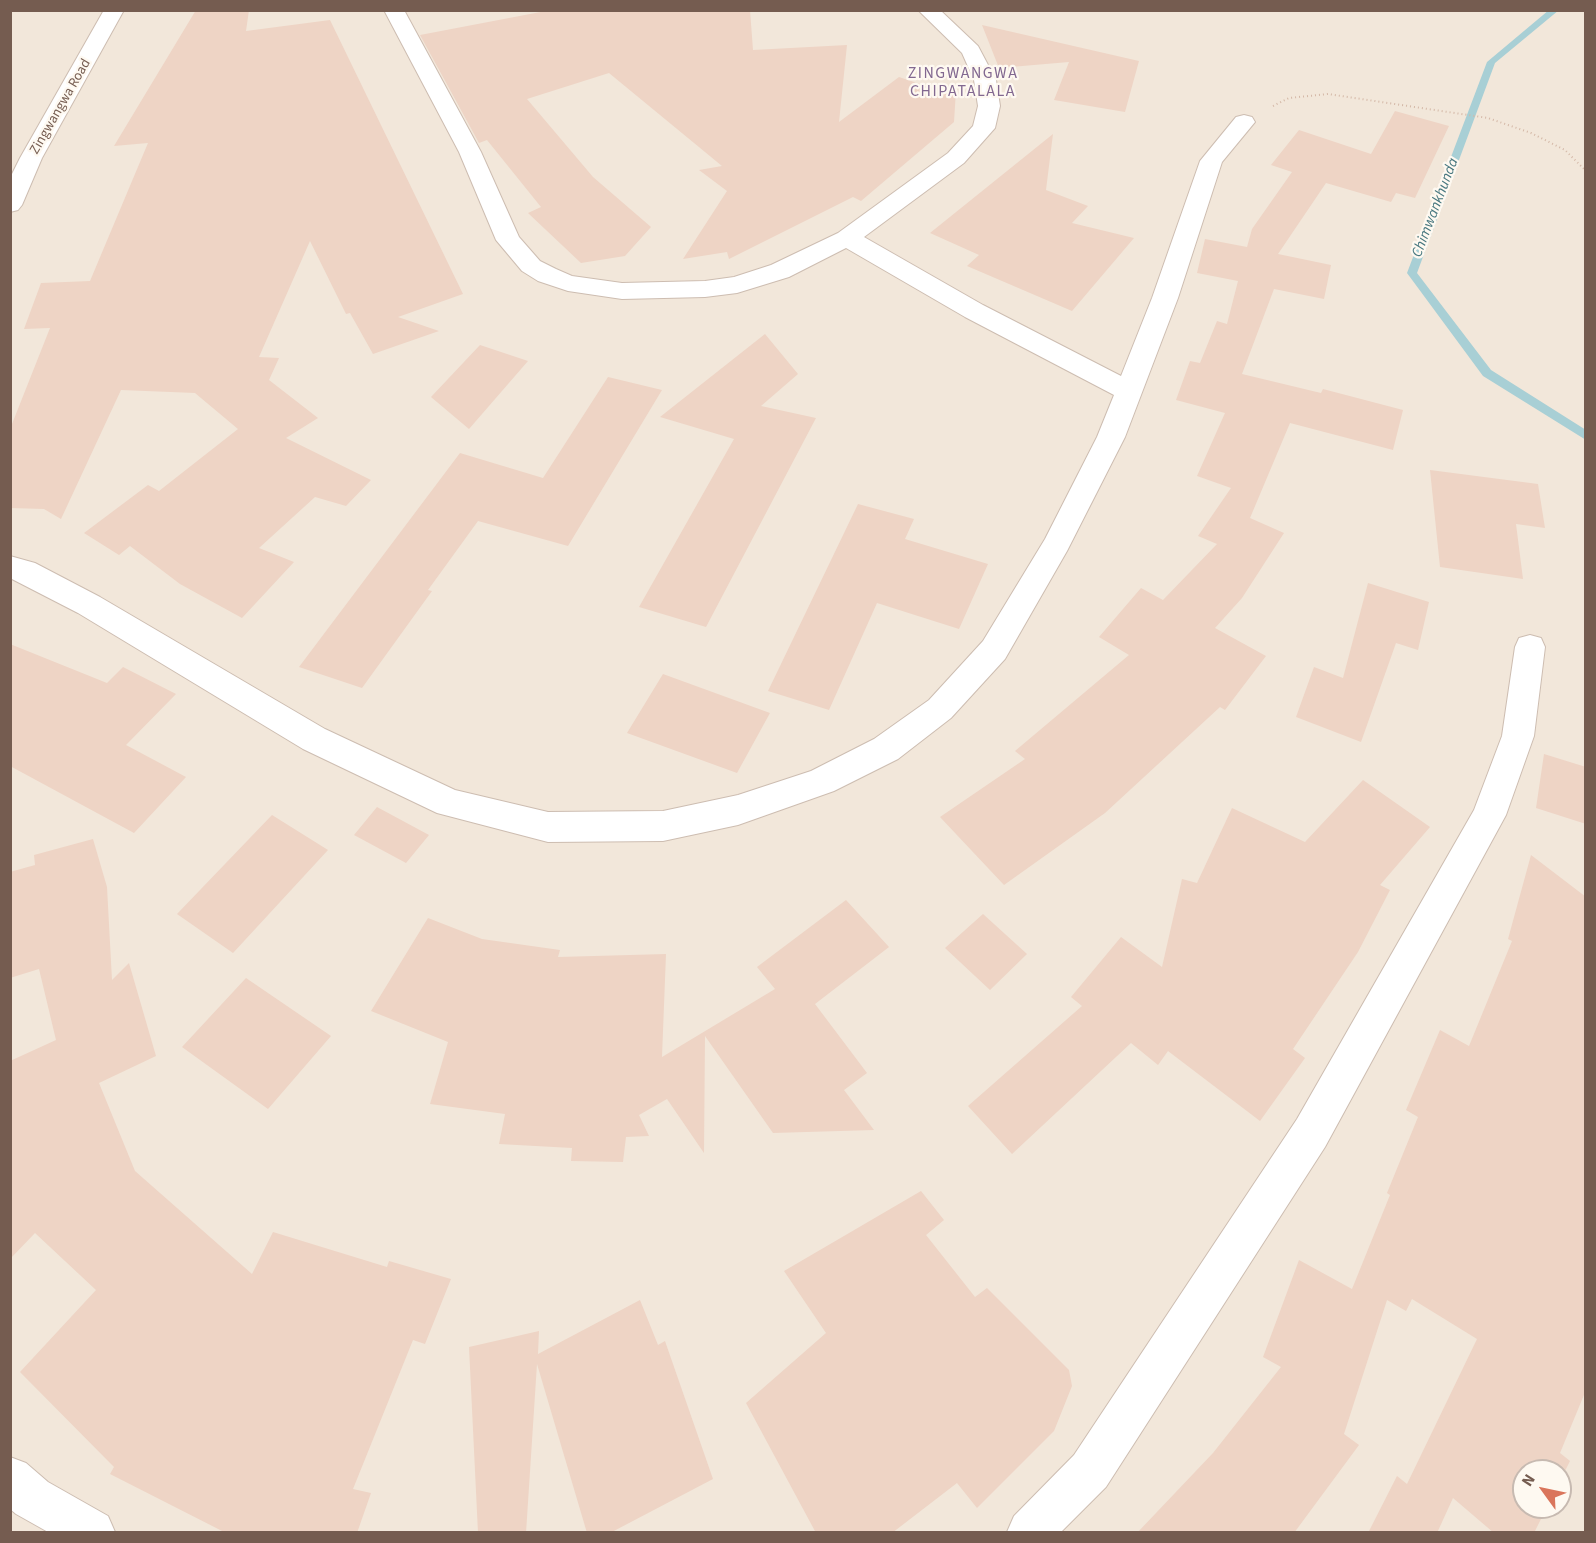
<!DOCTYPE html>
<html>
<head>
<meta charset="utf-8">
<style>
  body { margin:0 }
  #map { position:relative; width:1596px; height:1543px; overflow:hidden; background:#fbf5eb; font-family:"Source Sans 3",sans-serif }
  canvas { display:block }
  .frame { position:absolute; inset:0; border:12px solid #755c50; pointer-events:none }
  .north { position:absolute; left:1512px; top:1459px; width:60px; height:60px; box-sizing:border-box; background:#fef9f1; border:2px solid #c7bab1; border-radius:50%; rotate:303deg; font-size:16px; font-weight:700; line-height:24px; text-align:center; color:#755c50 }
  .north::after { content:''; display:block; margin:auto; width:21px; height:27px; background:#da755b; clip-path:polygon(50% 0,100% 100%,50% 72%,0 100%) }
</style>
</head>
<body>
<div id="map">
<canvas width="1596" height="1543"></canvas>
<div class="frame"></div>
<div class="north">N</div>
</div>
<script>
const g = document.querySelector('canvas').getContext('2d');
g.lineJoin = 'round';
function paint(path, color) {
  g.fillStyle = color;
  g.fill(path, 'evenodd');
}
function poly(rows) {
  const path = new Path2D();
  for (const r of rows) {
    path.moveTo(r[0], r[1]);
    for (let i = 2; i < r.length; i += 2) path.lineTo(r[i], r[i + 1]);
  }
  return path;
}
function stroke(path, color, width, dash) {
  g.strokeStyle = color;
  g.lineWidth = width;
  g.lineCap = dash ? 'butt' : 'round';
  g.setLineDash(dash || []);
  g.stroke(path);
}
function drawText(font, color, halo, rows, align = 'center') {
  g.font = font + ' "Source Sans 3",sans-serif';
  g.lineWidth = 4.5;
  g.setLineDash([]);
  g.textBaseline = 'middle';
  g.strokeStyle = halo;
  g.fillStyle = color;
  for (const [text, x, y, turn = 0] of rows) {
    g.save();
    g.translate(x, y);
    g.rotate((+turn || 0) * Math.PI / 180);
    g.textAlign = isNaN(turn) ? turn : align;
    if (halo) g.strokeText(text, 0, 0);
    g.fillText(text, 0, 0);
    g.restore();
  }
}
paint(poly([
  [10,11,1585,11,1585,1532,11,1532],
  [1524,1471,1560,1471,1560,1507,1524,1507]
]), '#f2e7da');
paint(poly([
  [1549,10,1559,10,1495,63,1417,273,1491,370,1586,430,1586,440,1483,376,1407,273,1487,62,1549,10]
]), '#a8cfd5');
paint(poly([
  [196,10,249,10,246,31,330,20,463,294,398,317,439,331,373,354,350,313,346,314,310,241,259,357,279,358,269,380,318,418,286,438,371,480,346,506,315,497,259,548,294,562,242,618,180,584,130,546,119,555,84,533,148,485,159,491,238,429,195,393,121,390,61,519,44,509,10,508,10,429,50,328,24,329,41,283,90,281,148,143,114,146],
  [551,10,750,10,753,50,847,45,839,122,899,77,929,87,956,90,954,122,861,201,853,197,729,259,727,252,683,259,727,191,699,170,722,166,609,73,527,99,593,177,651,227,625,256,581,263,528,213,541,207,487,140,479,143,420,35],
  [982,25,1139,61,1125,112,1054,100,1069,62,999,68],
  [1395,111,1449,126,1415,198,1396,193,1391,202,1326,183,1278,254,1331,265,1324,299,1274,289,1242,374,1321,393,1323,389,1403,410,1393,450,1290,423,1250,518,1284,533,1242,598,1215,628,1266,656,1225,710,1220,707,1105,813,1004,885,940,817,1025,759,1015,751,1129,655,1099,637,1141,588,1163,600,1217,544,1198,536,1231,488,1197,476,1225,413,1176,400,1190,361,1200,363,1217,321,1227,324,1238,281,1197,273,1205,239,1247,247,1252,229,1292,172,1271,165,1299,130,1371,154],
  [1053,134,1046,190,1088,206,1072,223,1134,238,1072,311,967,266,979,255,930,233],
  [765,334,798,374,761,406,816,418,706,627,639,607,734,439,660,417],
  [480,345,528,361,469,429,431,397],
  [608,377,662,390,568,546,478,521,428,590,432,591,362,688,299,667,460,453,543,478],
  [1430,470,1538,484,1545,528,1516,524,1523,579,1440,567],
  [858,504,914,519,905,539,988,564,959,629,877,603,829,710,768,691],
  [1368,583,1429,602,1418,650,1396,643,1361,742,1296,717,1314,667,1343,678],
  [10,644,107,683,123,667,176,694,126,745,186,777,134,833,10,766],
  [663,674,770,713,737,773,627,733],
  [1544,754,1586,767,1586,824,1536,808],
  [1363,780,1430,827,1380,885,1390,890,1358,952,1293,1049,1305,1058,1260,1121,1168,1051,1158,1065,1131,1043,1012,1154,968,1106,1082,1006,1071,997,1121,937,1162,967,1182,879,1197,883,1232,808,1305,842],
  [377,807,429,835,406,863,354,835],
  [272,815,328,850,233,953,177,914],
  [93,839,107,887,112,980,129,963,156,1056,99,1083,135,1171,252,1274,273,1232,387,1267,389,1261,451,1279,425,1344,413,1340,353,1489,371,1493,357,1533,226,1533,110,1474,114,1467,20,1372,96,1290,35,1233,10,1259,10,1061,56,1040,39,969,10,978,10,872,35,865,34,855],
  [1531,855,1586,897,1586,1390,1560,1453,1570,1461,1560,1481,1560,1471,1524,1471,1524,1507,1547,1507,1534,1533,1494,1533,1453,1498,1437,1533,1368,1533,1397,1476,1407,1484,1477,1339,1412,1299,1406,1311,1387,1300,1344,1434,1359,1445,1294,1533,1137,1533,1213,1453,1281,1367,1263,1357,1299,1260,1352,1289,1390,1195,1387,1193,1418,1117,1406,1110,1440,1030,1469,1046,1512,941,1508,939],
  [846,900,889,947,815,1004,867,1073,844,1090,874,1130,773,1133,705,1036,704,1153,667,1099,639,1115,649,1136,626,1137,623,1162,571,1161,572,1148,499,1144,505,1114,430,1104,448,1042,371,1011,428,918,482,939,560,950,558,957,666,954,662,1057,775,989,757,967],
  [983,914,1027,954,990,990,945,948],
  [246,978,331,1036,268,1109,182,1047],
  [921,1191,944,1220,926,1235,975,1297,987,1288,1069,1370,1072,1386,1054,1431,977,1508,957,1483,892,1533,816,1533,746,1403,826,1333,784,1271],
  [640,1300,658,1345,665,1341,713,1479,610,1533,587,1533,537,1364,526,1533,478,1533,469,1347,539,1331,538,1354]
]), '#eed4c5');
const minor = poly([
  [104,10,124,10,42,158,22,205,18,210,10,212,10,178,20,158,104,10],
  [384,10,404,10,481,152,519,237,540,261,556,269,572,276,622,283,705,281,734,277,771,265,838,233,948,153,973,126,978,106,974,80,962,53,918,10,940,10,978,46,996,80,1000,106,995,128,964,163,864,237,983,305,1121,376,1152,298,1200,161,1236,117,1244,115,1252,117,1255,122,1222,162,1178,298,1125,437,1067,551,1005,659,951,718,898,759,834,791,738,825,663,841,548,842,437,813,303,749,78,613,10,578,10,556,35,563,100,597,325,729,455,790,548,812,663,811,738,795,811,771,874,739,929,700,983,641,1045,539,1097,437,1114,395,965,317,846,248,789,277,737,293,705,297,622,299,568,291,538,281,522,271,496,240,459,152,384,10],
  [1530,635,1541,638,1545,647,1534,736,1506,815,1325,1147,1106,1487,1061,1532,1007,1532,1014,1516,1074,1455,1297,1119,1474,810,1502,736,1515,647,1519,638,1530,635],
  [10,1457,26,1463,48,1482,108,1516,115,1532,48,1532,16,1514,10,1509,10,1457]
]);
stroke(minor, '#cdbdb1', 2);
stroke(poly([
  [1273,106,1289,98,1328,94,1488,118,1531,133,1565,150,1586,171]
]), '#d4b8a7', 2, [1, 3]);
paint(minor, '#fff');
drawText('14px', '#755c50', '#fef9f1', [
  ["Zingwangwa Road",61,107,-60]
]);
drawText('italic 15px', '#47777f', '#fef9f1', [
  ["Chimwankhunda",1436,208,-69]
]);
g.letterSpacing = '1.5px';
drawText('16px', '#826890', '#fef9f1', [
  ["ZINGWANGWA",963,74],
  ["CHIPATALALA",963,92]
]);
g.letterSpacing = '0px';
</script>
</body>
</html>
